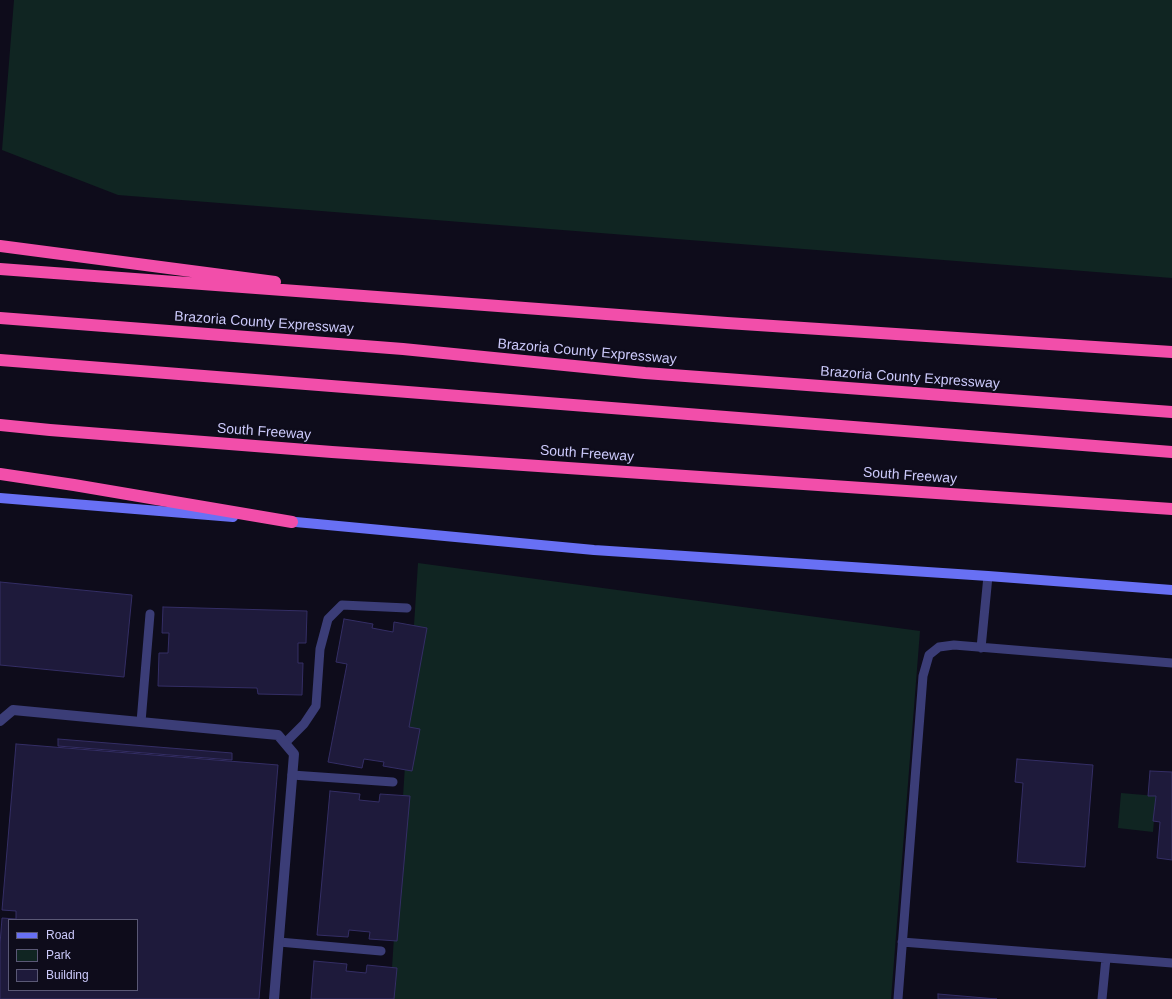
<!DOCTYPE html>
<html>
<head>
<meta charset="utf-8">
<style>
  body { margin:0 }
  #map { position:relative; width:1172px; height:999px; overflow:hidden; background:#0e0c1b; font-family:Arial,sans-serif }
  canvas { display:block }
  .legend { position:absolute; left:8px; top:919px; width:130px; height:72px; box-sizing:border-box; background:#0e0c1b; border:1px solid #5a5875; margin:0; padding:5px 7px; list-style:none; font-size:12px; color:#cccafb }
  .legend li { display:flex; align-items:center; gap:8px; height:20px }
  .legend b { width:20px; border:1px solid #5a5875 }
</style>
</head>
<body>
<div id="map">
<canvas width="1172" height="999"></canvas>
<ul class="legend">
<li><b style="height:5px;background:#6870f4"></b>Road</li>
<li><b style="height:11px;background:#102522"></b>Park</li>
<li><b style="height:11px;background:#1e1a3b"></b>Building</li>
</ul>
</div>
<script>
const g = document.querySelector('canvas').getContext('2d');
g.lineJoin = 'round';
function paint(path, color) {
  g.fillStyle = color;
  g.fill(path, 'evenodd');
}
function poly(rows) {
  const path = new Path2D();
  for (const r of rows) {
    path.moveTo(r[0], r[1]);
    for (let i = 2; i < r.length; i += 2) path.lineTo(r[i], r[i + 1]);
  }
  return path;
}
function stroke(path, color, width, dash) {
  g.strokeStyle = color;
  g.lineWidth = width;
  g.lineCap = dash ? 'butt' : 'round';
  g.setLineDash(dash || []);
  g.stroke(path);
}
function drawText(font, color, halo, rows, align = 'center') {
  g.font = font + ' Arial,sans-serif';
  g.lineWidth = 4;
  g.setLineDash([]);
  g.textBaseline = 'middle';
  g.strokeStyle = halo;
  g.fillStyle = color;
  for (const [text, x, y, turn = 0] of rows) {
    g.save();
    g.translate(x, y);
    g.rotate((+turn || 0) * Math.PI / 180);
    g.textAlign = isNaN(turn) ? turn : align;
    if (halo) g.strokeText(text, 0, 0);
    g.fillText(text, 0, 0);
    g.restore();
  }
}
paint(poly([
  [14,0,1172,0,1172,278,118,195,2,150],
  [418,563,920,631,891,999,390,999],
  [1121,793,1156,796,1153,832,1118,828]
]), '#102522');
const building = poly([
  [0,582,132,595,124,677,0,665,0,582],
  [163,607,307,611,306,643,298,643,298,663,303,663,302,695,258,694,257,688,158,686,159,653,168,653,169,633,162,633,163,607],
  [344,619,373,624,372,628,393,632,394,622,427,628,409,727,420,729,412,771,383,766,384,762,364,759,362,768,328,762,347,664,336,662,344,619],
  [58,739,232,753,232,760,58,746,58,739],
  [16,744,278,765,259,999,0,999,0,944,2,918,16,919,16,911,2,910,16,744],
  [9,920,137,920,137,990,9,990,9,920],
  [1017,759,1093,765,1085,867,1017,862,1023,783,1015,782,1017,759],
  [1150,771,1172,772,1172,860,1157,858,1160,822,1153,821,1156,796,1148,796,1150,771],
  [330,791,360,794,359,800,379,802,380,794,410,796,397,941,369,939,370,932,349,930,348,937,317,935,330,791],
  [314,961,347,964,346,971,366,973,367,965,397,968,394,999,311,999,314,961],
  [938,994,997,999,938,999,938,994]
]);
paint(building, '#1e1a3b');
stroke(building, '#342e65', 1);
stroke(poly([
  [981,648,988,576],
  [141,722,150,614],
  [285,743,304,724,316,706,320,649,328,619,342,605,407,608],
  [292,775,393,782],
  [279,942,381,951],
  [902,942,1172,963],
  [898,999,923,676,929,655,939,647,954,645,1172,663],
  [1102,999,1106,958]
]), '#3b3d77', 9);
stroke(poly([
  [0,721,13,710,278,735,294,754,274,999]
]), '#3b3d77', 10);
stroke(poly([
  [0,498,233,517],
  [285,521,594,550,988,576,1172,590]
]), '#6870f4', 10);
stroke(poly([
  [0,246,275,282],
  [0,269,727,323,1172,352],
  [0,318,403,349,645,373,1172,412],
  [0,360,1172,452],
  [0,425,50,430,332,452,1172,509],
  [0,474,74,485,292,522]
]), '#f24eaa', 12);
drawText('14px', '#cccafb', '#0e0c1b', [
  ["Brazoria County Expressway",264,323,4],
  ["Brazoria County Expressway",587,352,5],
  ["Brazoria County Expressway",910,378,4],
  ["South Freeway",264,432,4],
  ["South Freeway",587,454,4],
  ["South Freeway",910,476,4]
]);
</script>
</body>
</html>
